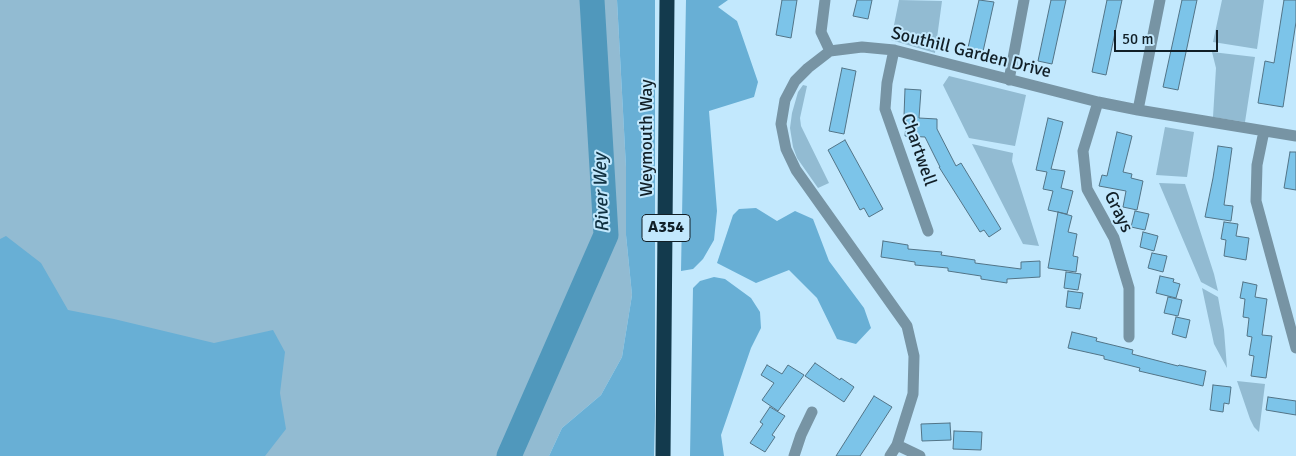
<!DOCTYPE html>
<html>
<head>
<meta charset="utf-8">
<style>
  body { margin:0 }
  #map { position:relative; width:1296px; height:456px; overflow:hidden; background:#c2e8fd; font-family:Signika,sans-serif }
  canvas { display:block }
  .scale { position:absolute; left:1114px; top:30px; width:104px; height:22px; box-sizing:border-box; border:2px solid #111f27; border-top:0; padding-left:6px; font-size:15px; line-height:18px; white-space:nowrap; color:#111f27; -webkit-text-stroke:4px #c2e8fd; paint-order:stroke }
</style>
</head>
<body>
<div id="map">
<canvas width="1296" height="456"></canvas>
<div class="scale">50 m</div>
</div>
<script>
const g = document.querySelector('canvas').getContext('2d');
g.lineJoin = 'round';
function paint(path, color) {
  g.fillStyle = color;
  g.fill(path, 'evenodd');
}
function poly(rows) {
  const path = new Path2D();
  for (const r of rows) {
    path.moveTo(r[0], r[1]);
    for (let i = 2; i < r.length; i += 2) path.lineTo(r[i], r[i + 1]);
  }
  return path;
}
function stroke(path, color, width, dash) {
  g.strokeStyle = color;
  g.lineWidth = width;
  g.lineCap = dash ? 'butt' : 'round';
  g.setLineDash(dash || []);
  g.stroke(path);
}
function drawText(font, color, halo, rows, align = 'center') {
  g.font = font + ' Signika,sans-serif';
  g.lineWidth = 4;
  g.setLineDash([]);
  g.textBaseline = 'middle';
  g.strokeStyle = halo;
  g.fillStyle = color;
  for (const [text, x, y, turn = 0] of rows) {
    g.save();
    g.translate(x, y);
    g.rotate((+turn || 0) * Math.PI / 180);
    g.textAlign = isNaN(turn) ? turn : align;
    if (halo) g.strokeText(text, 0, 0);
    g.fillText(text, 0, 0);
    g.restore();
  }
}
paint(poly([
  [0,0,617,0,626,167,626,235,632,295,622,357,601,395,562,428,549,456,0,456],
  [899,0,942,1,935,53,891,40],
  [1222,0,1264,0,1257,49,1213,42],
  [1212,52,1255,57,1245,122,1213,117,1216,68],
  [949,76,1026,95,1015,146,969,138,943,85],
  [803,85,807,86,800,118,801,126,829,183,818,188,797,158,793,147,790,128,792,113,798,92],
  [1165,127,1194,132,1187,177,1156,175],
  [972,144,1013,153,1012,161,1039,246,1023,244],
  [1159,183,1185,184,1214,274,1218,291,1201,282],
  [1202,288,1218,297,1224,330,1227,368,1214,344],
  [1237,381,1265,384,1259,432,1254,427,1250,419]
]), '#92bbd2');
paint(poly([
  [617,0,655,0,655,416,654,456,549,456,562,428,601,395,622,357,632,295,626,235,626,167],
  [686,0,728,0,718,7,737,21,758,82,754,97,709,111,717,211,714,240,703,259,693,269,681,271],
  [756,208,777,221,795,211,813,219,829,261,864,308,871,328,856,344,837,339,817,298,789,270,756,283,717,263,733,215,739,209],
  [6,236,41,263,68,310,114,319,214,343,273,330,285,352,280,393,286,429,265,456,0,456,0,239],
  [714,277,725,279,751,298,760,312,761,328,751,348,721,435,724,456,690,456,693,288,700,281]
]), '#68afd5');
stroke(poly([
  [509,456,606,235,592,0]
]), '#5098bc', 25);
const building = poly([
  [782,0,797,0,791,38,776,35,782,0],
  [857,0,872,0,868,19,853,16,857,0],
  [979,0,994,2,982,56,967,52,979,0],
  [1051,0,1066,0,1052,64,1038,61,1051,0],
  [1107,0,1122,0,1106,75,1092,72,1107,0],
  [1182,0,1197,0,1178,90,1163,87,1182,0],
  [1284,0,1296,0,1296,22,1283,107,1258,103,1265,61,1274,63,1284,0],
  [842,68,856,71,844,134,829,131,842,68],
  [905,89,921,90,919,118,937,119,937,129,956,166,961,163,1001,229,989,237,984,230,980,232,939,167,940,167,925,137,905,136,907,116,904,116,905,89],
  [1048,118,1063,122,1051,169,1065,171,1061,188,1073,191,1067,214,1048,210,1053,191,1043,189,1047,172,1036,170,1048,118],
  [1117,132,1132,136,1123,172,1132,174,1131,178,1143,181,1137,210,1123,207,1126,191,1099,186,1102,175,1107,176,1117,132],
  [845,140,883,209,869,217,864,208,860,210,828,150,845,140],
  [1218,146,1232,148,1224,205,1233,206,1231,221,1205,217,1213,178,1218,146],
  [1290,152,1296,152,1296,190,1284,188,1290,152],
  [1135,211,1149,214,1145,230,1131,227,1135,211],
  [1058,212,1072,216,1068,232,1077,234,1073,256,1078,257,1076,272,1048,268,1058,212],
  [1224,222,1238,224,1236,236,1249,238,1246,260,1224,256,1226,240,1221,239,1224,222],
  [1143,232,1158,236,1154,251,1140,247,1143,232],
  [883,241,908,245,908,249,942,252,941,255,975,260,975,263,1021,269,1021,262,1040,261,1040,277,1007,279,1007,283,981,279,981,276,948,271,948,268,915,265,915,262,881,257,883,241],
  [1152,253,1167,256,1163,272,1148,268,1152,253],
  [1066,272,1081,274,1078,290,1064,288,1066,272],
  [1160,276,1174,279,1173,282,1180,284,1176,298,1156,293,1160,276],
  [1243,282,1257,285,1255,297,1267,299,1262,335,1272,336,1266,378,1251,376,1254,356,1249,355,1252,337,1247,336,1249,318,1243,317,1245,299,1240,298,1243,282],
  [1068,291,1083,293,1080,309,1066,307,1068,291],
  [1168,297,1182,300,1178,316,1164,313,1168,297],
  [1176,317,1190,320,1186,338,1172,334,1176,317],
  [1072,332,1097,338,1096,341,1133,350,1132,354,1178,366,1179,365,1206,371,1203,386,1139,371,1140,368,1104,359,1104,356,1068,348,1072,332],
  [815,363,840,380,841,378,854,387,844,402,805,376,815,363],
  [767,365,782,374,788,365,804,375,778,411,762,400,774,383,761,375,767,365],
  [1213,385,1231,387,1229,404,1224,403,1223,412,1210,410,1213,385],
  [874,396,892,407,868,444,860,456,836,456,874,396],
  [1268,397,1296,401,1296,415,1266,410,1268,397],
  [770,407,785,416,772,435,775,437,765,452,750,443,763,424,760,422,770,407],
  [950,423,951,440,922,441,921,424,950,423],
  [954,431,982,432,981,450,953,449,954,431]
]);
paint(building, '#7cc4e9');
stroke(building, '#527487', 1);
stroke(poly([
  [825,0,821,32,830,51],
  [894,50,887,83,885,109,928,231],
  [1009,80,1024,0],
  [1098,102,1083,151,1087,189,1114,238,1129,288,1129,337],
  [1138,110,1160,0],
  [1264,131,1257,165,1256,201,1296,348],
  [897,445,920,456],
  [794,456,801,435,812,412],
  [890,456,897,445,913,394,914,356,907,326,796,170,786,149,781,124,785,100,795,81,808,68,830,51,862,47,894,50,1098,102,1138,110,1296,136]
]), '#7794a4', 11);
stroke(poly([
  [663,456,667,0]
]), '#133a4d', 15);
for (const [x, y, w] of [
  [666,228,48]
]) {
  const box = new Path2D();
  box.roundRect(x - w / 2, y - 13.5, w, 27, 4);
  g.fillStyle = '#c2e8fd';
  g.fill(box);
  stroke(box, '#111f27', 1);
}
drawText('bold 16px', '#111f27', null, [
  ["A354",666,228]
]);
drawText('18px', '#111f27', '#c2e8fd', [
  ["Southill Garden Drive",971,53,14],
  ["Weymouth Way",647,138,-90],
  ["Chartwell",918,150,71],
  ["Grays",1118,212,64]
]);
drawText('italic 19px', '#113242', '#c2e8fd', [
  ["River Wey",602,193,-92]
]);
</script>
</body>
</html>
